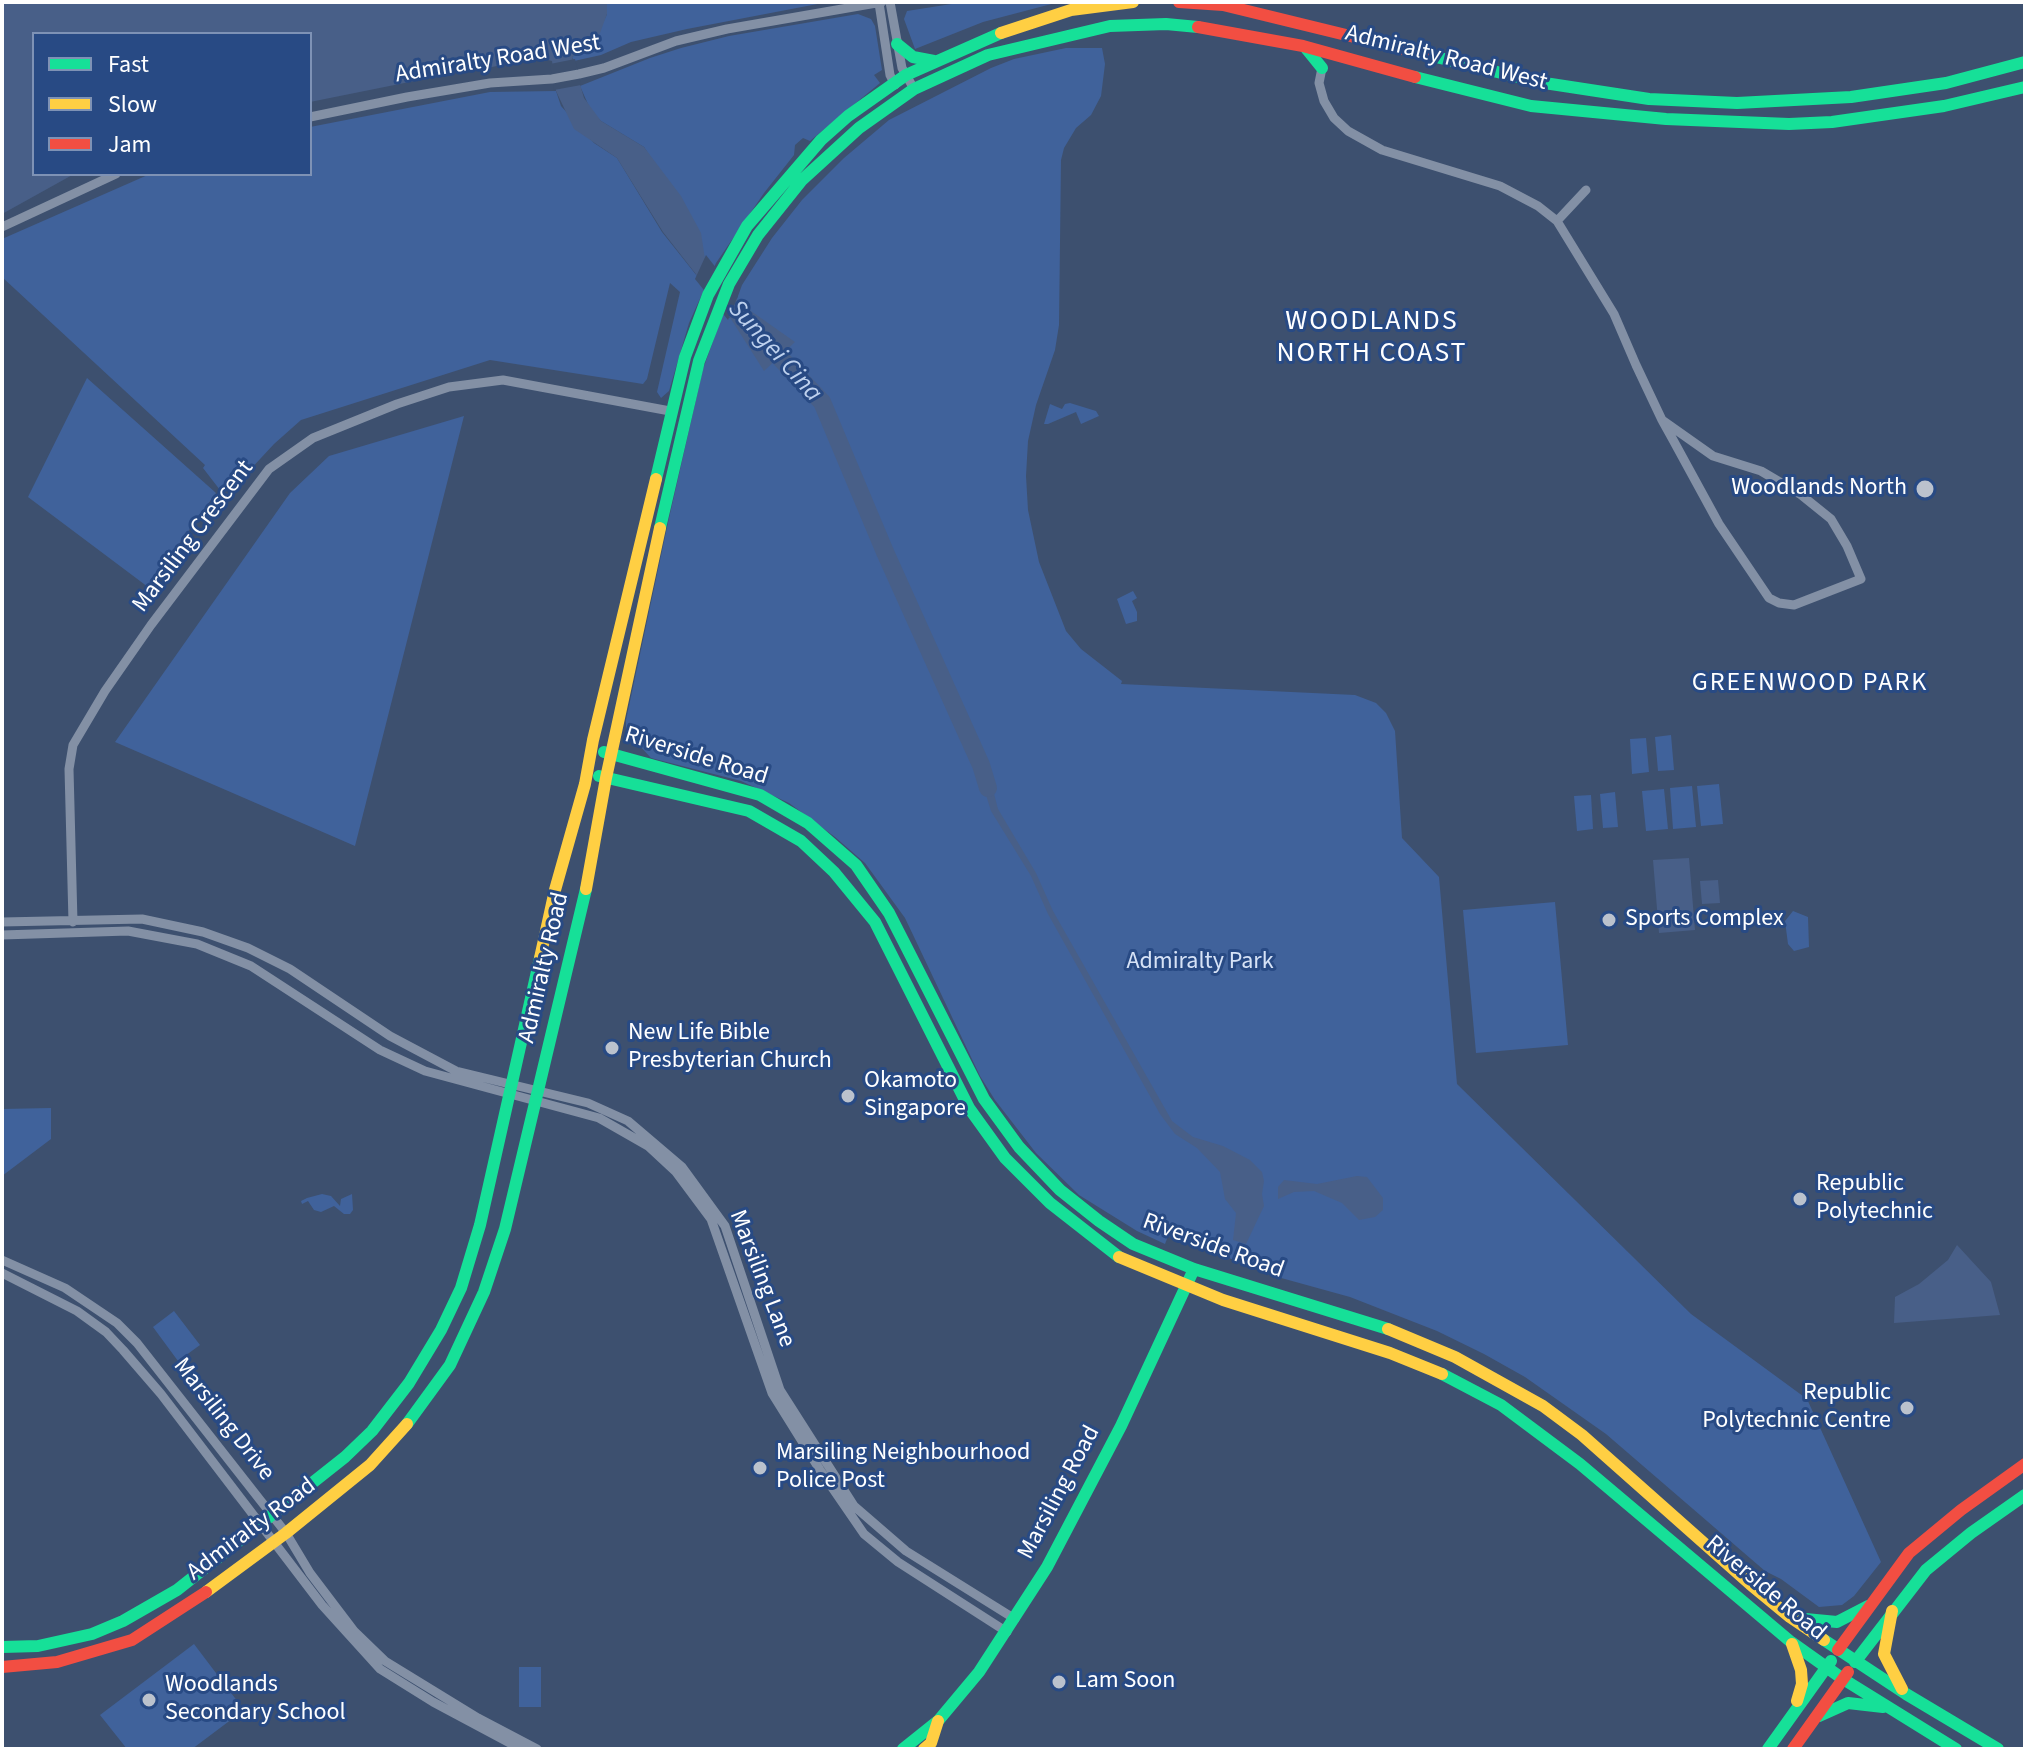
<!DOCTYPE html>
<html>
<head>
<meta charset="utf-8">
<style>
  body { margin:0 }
  #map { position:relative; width:2027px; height:1751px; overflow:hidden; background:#3d506f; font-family:"Source Sans 3",sans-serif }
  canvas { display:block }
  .frame { position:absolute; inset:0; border:4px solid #fff; pointer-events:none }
  .legend { position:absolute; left:32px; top:32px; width:280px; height:144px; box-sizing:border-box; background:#284a84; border:2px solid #7e92b5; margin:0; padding:10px 14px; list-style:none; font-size:24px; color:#fff }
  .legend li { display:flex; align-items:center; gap:16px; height:40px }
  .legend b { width:40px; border:2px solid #7e92b5 }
</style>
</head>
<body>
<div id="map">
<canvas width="2027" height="1751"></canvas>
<div class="frame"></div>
<ul class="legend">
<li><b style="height:10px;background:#16e098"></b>Fast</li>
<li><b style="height:10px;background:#ffcf43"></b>Slow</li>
<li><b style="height:10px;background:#f24e42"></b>Jam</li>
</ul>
</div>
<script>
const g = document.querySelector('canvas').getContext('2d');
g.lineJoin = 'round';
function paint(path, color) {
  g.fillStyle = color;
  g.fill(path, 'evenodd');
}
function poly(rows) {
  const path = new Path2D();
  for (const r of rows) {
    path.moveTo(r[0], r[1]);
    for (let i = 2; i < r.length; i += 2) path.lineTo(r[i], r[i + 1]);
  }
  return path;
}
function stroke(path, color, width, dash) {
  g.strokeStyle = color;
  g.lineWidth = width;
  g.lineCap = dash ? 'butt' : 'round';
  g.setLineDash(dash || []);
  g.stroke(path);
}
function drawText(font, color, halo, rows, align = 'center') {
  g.font = font + ' "Source Sans 3",sans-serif';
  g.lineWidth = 6;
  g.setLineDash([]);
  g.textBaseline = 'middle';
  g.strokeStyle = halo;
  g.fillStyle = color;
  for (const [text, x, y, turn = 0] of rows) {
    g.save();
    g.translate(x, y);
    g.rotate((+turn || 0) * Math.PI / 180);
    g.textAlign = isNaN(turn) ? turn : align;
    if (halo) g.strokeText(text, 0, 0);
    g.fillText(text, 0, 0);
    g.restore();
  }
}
paint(poly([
  [607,2,828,2,687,29,631,42,601,55,574,61,572,57,593,44,607,14],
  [964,2,1059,2,983,22,915,49,904,19,907,11],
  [858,14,871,19,875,26,882,70,874,75,880,83,810,141,803,138,795,145,794,155,764,193,716,263,689,323,669,391,661,398,657,392,680,292,670,283,647,379,643,384,490,360,301,420,274,444,234,487,220,490,203,468,205,465,2,277,2,239,150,174,310,174,310,127,490,92,556,91,561,106,594,143,617,158,662,232,697,276,654,162,644,147,601,121,591,111,580,86,650,58,681,48,729,36],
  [1066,48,1102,48,1105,64,1101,96,1091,115,1076,128,1064,148,1061,160,1059,325,1055,350,1036,405,1028,441,1026,476,1028,510,1039,562,1066,631,1081,649,1122,681,1121,684,1355,695,1376,703,1386,713,1395,731,1402,838,1439,877,1457,1084,1691,1314,1807,1399,1881,1562,1854,1596,1842,1605,1819,1607,1781,1579,1765,1571,1606,1434,1525,1377,1484,1354,1437,1331,1350,1297,1274,1276,1186,1241,1185,1243,1168,1236,1165,1244,1137,1231,1079,1195,1036,1153,995,1100,980,1076,905,918,865,863,835,837,789,803,741,781,651,758,626,731,626,720,669,518,703,369,723,314,730,318,742,285,772,238,802,200,844,158,889,120,991,68,1014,59],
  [87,378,216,493,148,587,28,497],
  [1070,403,1096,411,1099,416,1081,424,1076,412,1048,424,1044,424,1050,404,1062,409,1065,404],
  [464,416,355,846,115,742,290,493,329,456],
  [1133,591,1137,598,1132,601,1137,612,1137,621,1126,624,1117,599],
  [1671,735,1674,770,1658,771,1655,737],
  [1646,738,1649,772,1632,774,1630,739],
  [1719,784,1723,824,1701,826,1697,786],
  [1692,786,1696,827,1673,829,1670,788],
  [1664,789,1668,829,1646,831,1642,791],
  [1615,792,1618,827,1603,828,1600,794],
  [1591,795,1593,829,1577,831,1574,796],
  [1555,902,1568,1045,1476,1053,1463,910],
  [1793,911,1808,917,1809,947,1794,951,1788,944,1785,921],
  [51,1108,51,1139,2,1176,2,1109],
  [322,1194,331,1196,340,1206,341,1199,352,1194,353,1210,350,1214,344,1214,334,1206,321,1212,314,1210,308,1201,302,1204,301,1201,307,1198],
  [174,1311,200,1345,178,1361,153,1327],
  [194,1644,244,1710,192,1749,127,1749,100,1715],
  [519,1667,541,1667,541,1707,519,1707]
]), '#40629b');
paint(poly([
  [2,2,607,2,607,14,600,33,593,44,572,57,584,98,601,121,644,147,681,196,701,233,705,259,741,304,795,342,764,371,731,319,663,232,617,158,574,129,556,91,552,61,531,56,516,62,473,71,459,72,310,102,310,34,34,34,34,174,74,174,2,214],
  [986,763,998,809,1036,873,1053,911,1172,1121,1193,1137,1223,1146,1250,1160,1262,1172,1264,1181,1262,1194,1264,1206,1246,1244,1233,1240,1236,1213,1225,1199,1220,1172,1197,1148,1175,1134,1160,1114,1048,914,1031,876,991,811,977,766],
  [1689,858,1695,930,1659,933,1653,860],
  [1718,880,1720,903,1702,904,1700,881],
  [1357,1176,1367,1177,1383,1198,1383,1210,1375,1217,1359,1220,1342,1203,1314,1191,1294,1192,1278,1199,1278,1187,1284,1180,1317,1184],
  [1957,1245,1991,1282,2000,1315,1894,1323,1895,1297,1919,1284,1948,1260]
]), '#485f88');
paint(poly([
  [575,59,581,85,554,90,550,64],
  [706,255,738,296,728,320,695,279]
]), '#3d506f');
stroke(poly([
  [763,340,822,402,885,552,981,765,988,788]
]), '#485f88', 18);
stroke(poly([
  [890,2,902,68,914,89],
  [879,3,890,75,895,85],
  [1322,68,1319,83,1324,101,1334,118,1348,131,1382,150,1500,186,1538,206,1557,221,1614,314,1636,365,1662,420,1672,438,1719,524,1769,598,1779,603,1794,605,1861,579,1847,546,1831,519,1800,494,1761,471,1713,456,1662,420],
  [310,117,407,97,490,83,552,79,579,74,604,68,676,41,727,29,882,2],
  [1557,221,1586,190],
  [2,227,116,174],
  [2,922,142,919,203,932,248,948,290,969,390,1036,456,1071,588,1103,628,1121,682,1167,725,1226,780,1390,854,1506,906,1551,1015,1619],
  [73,922,69,769,73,745,105,691,151,625,269,469,313,438,397,404,449,387,503,380,670,411],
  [2,935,128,931,197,944,251,966,380,1050,425,1071,599,1118,648,1146,676,1172,711,1219,772,1393,820,1470,864,1534,898,1562,1007,1632],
  [2,1260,65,1288,117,1323,137,1343,286,1533,310,1573,335,1606,354,1631,385,1661,478,1718,537,1749],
  [2,1273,77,1311,106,1332,123,1350,161,1394,322,1605,380,1669,433,1702,521,1749]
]), '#8390a5', 9);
stroke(poly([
  [897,44,913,57,934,61],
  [1305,47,1322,68],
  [1428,55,1538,82,1649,99,1737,103,1851,97,1946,83,2025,62],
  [1415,77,1531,106,1666,119,1789,124,1832,122,1944,106,2025,87],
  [656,479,685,357,708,295,747,226,821,140,848,116,906,75,1001,33],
  [660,528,699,361,729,284,758,235,802,180,859,128,914,89,988,55,1110,26,1166,24,1198,27],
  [604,752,760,795,808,823,856,865,889,913,984,1099,1019,1147,1060,1190,1099,1221,1133,1244,1194,1269,1388,1329],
  [599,776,749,811,801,841,834,872,875,922,969,1108,1005,1158,1050,1203,1119,1257],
  [1442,1374,1501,1405,1580,1464,1791,1642,1843,1679,1956,1749],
  [407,1424,450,1365,484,1292,505,1229,586,889],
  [1795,1618,1837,1622,1868,1606],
  [1824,1640,1906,1694,1998,1749],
  [2,1647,38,1646,92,1634,123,1621,177,1590,345,1457,372,1431,409,1383,441,1330,461,1288,480,1225,540,958],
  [1855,1662,1926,1570,1971,1533,2025,1495],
  [1819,1716,1848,1703,1883,1707],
  [903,1749,938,1721,979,1672,1047,1567,1121,1426,1194,1269],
  [1768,1749,1831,1661]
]), '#16e098', 12);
stroke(poly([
  [1001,33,1071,10,1133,2],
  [586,889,606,778,660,528],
  [540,958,555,890,585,784,593,740,656,479],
  [1119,1257,1223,1300,1390,1353,1442,1374],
  [1388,1329,1455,1357,1543,1406,1582,1435,1750,1584,1790,1617,1824,1640],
  [206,1592,286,1533,370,1465,407,1424],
  [1892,1611,1884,1654,1902,1689],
  [1792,1644,1801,1670,1802,1684,1797,1701],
  [924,1749,931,1743,938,1721]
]), '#ffcf43', 12);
stroke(poly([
  [1179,2,1223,5,1428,55],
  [1198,27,1303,46,1415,77],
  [1838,1650,1909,1553,1961,1510,2025,1464],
  [2,1667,57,1662,132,1640,206,1592],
  [1793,1749,1848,1672]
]), '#f24e42', 12);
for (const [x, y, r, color] of [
  [1925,489,10,"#bbc2cd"],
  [1609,920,8,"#bbc2cd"],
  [612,1048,8,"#bbc2cd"],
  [848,1096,8,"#bbc2cd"],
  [1800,1199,8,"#bbc2cd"],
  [1907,1408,8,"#bbc2cd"],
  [760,1468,8,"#bbc2cd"],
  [1059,1682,8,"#bbc2cd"],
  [149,1700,8,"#bbc2cd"]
]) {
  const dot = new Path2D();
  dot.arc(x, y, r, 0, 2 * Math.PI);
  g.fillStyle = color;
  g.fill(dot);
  stroke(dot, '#284a84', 3);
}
drawText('24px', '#fff', '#284a84', [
  ["Admiralty Road West",1446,59,14],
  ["Admiralty Road West",498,60,-9],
  ["Marsiling Crescent",194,537,-53],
  ["Riverside Road",696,757,17],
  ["Admiralty Road",545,968,-77],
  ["Riverside Road",1213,1247,20],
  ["Marsiling Lane",761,1279,69],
  ["Marsiling Drive",223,1420,52],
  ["Marsiling Road",1060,1493,-62],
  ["Admiralty Road",252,1530,-37],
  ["Riverside Road",1765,1589,40]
]);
drawText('24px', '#fff', '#284a84', [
  ["Woodlands North",1907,489,"right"],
  ["Sports Complex",1625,920],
  ["New Life Bible",628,1034],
  ["Presbyterian Church",628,1062],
  ["Okamoto",864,1082],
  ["Singapore",864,1110],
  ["Republic",1816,1185],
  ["Polytechnic",1816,1213],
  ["Republic",1891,1394,"right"],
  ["Polytechnic Centre",1891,1422,"right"],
  ["Marsiling Neighbourhood",776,1454],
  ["Police Post",776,1482],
  ["Lam Soon",1075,1682],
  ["Woodlands",165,1686],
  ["Secondary School",165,1714]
], 'left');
drawText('24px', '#d6e2f6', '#284a84', [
  ["Admiralty Park",1200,963]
]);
drawText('italic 26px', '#bed1ee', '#284a84', [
  ["Sungei Cina",774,352,48]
]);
g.letterSpacing = '2px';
drawText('26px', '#fff', '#284a84', [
  ["GREENWOOD PARK",1810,684]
]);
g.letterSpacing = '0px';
g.letterSpacing = '2px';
drawText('28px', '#fff', '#284a84', [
  ["WOODLANDS",1372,323],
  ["NORTH COAST",1372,355]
]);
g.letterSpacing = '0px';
</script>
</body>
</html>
